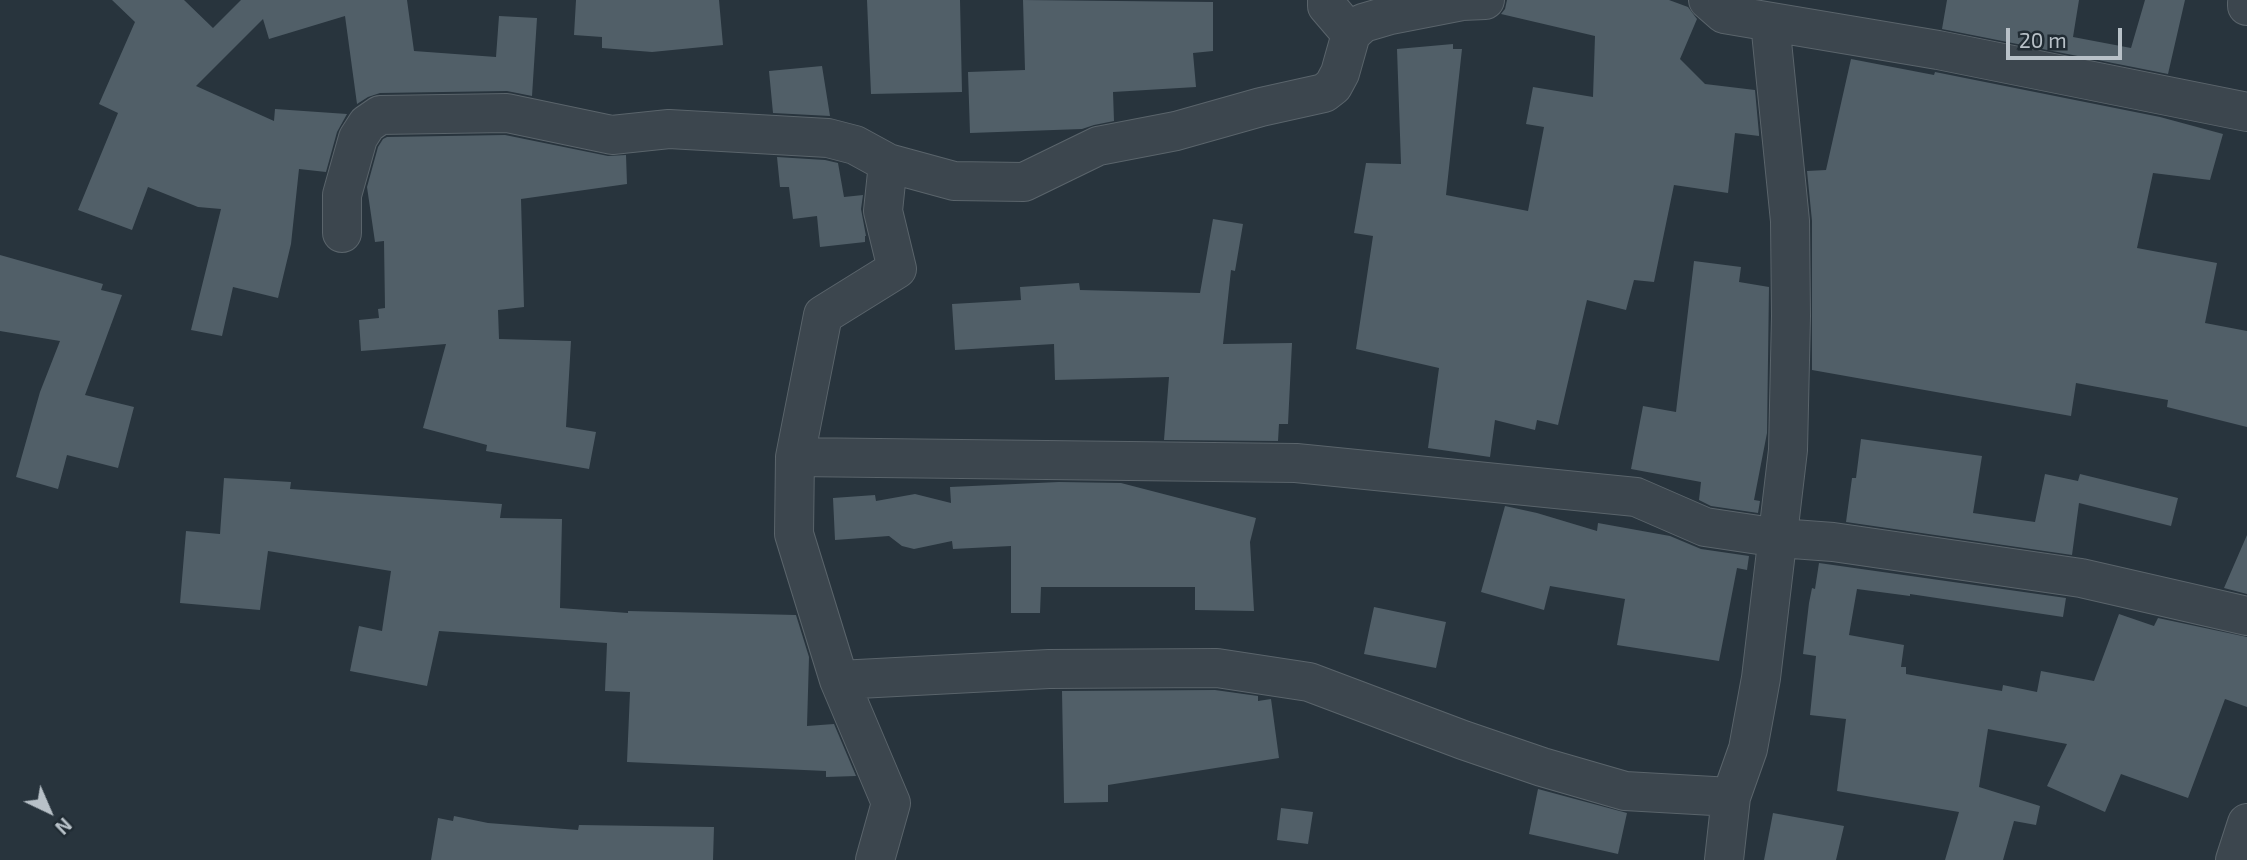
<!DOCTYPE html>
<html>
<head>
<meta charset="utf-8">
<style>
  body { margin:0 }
  #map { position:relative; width:2247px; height:860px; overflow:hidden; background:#28343d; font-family:"Exo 2",sans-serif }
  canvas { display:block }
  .north { position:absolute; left:14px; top:776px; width:70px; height:70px; -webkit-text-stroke:5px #202b33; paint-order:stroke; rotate:136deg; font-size:19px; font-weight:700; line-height:28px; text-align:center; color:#b8c1c8 }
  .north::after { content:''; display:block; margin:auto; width:24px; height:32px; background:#b8c1c8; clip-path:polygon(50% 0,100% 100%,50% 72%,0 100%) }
  .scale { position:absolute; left:2006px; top:28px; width:116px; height:32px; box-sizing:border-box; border:4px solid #b8c1c8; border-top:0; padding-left:9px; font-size:21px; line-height:24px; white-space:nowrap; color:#b8c1c8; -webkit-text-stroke:5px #202b33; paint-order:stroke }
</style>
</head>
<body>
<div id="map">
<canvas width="2247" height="860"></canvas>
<div class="north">N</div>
<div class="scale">20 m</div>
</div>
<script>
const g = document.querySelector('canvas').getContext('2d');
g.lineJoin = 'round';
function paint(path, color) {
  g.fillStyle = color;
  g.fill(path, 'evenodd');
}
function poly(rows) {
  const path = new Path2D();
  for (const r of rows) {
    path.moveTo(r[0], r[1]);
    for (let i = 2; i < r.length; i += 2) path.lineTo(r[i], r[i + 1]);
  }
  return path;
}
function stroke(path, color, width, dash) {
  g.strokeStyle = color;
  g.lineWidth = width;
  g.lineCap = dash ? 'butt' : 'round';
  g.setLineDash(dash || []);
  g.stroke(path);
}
paint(poly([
  [112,0,184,0,213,28,241,0,407,0,414,51,496,57,499,16,537,18,532,96,507,91,380,93,368,97,357,104,345,16,269,39,263,19,196,86,274,121,275,109,347,114,337,132,326,172,299,169,291,244,278,298,233,287,222,336,191,330,221,209,198,207,148,187,132,230,78,210,118,113,99,104,135,22],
  [576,0,719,0,723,45,652,52,602,48,602,37,574,35],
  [867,0,960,0,962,92,871,94],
  [1023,0,1213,2,1213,51,1193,53,1196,87,1113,92,1114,121,1094,125,1082,129,970,133,968,72,1025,70],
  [1507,0,1669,0,1688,7,1697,19,1680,59,1705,84,1755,90,1759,134,1759,136,1735,133,1728,193,1674,185,1654,282,1634,280,1626,310,1587,300,1558,425,1537,420,1535,430,1495,420,1490,457,1428,448,1439,368,1356,349,1373,236,1354,233,1366,163,1401,164,1397,49,1453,44,1453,49,1462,49,1446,195,1528,211,1544,127,1526,124,1533,87,1593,97,1595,36,1501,14,1505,9],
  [1947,0,2079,0,2073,37,2131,48,2145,0,2185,0,2168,74,1942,29],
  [1851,59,1934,75,1935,72,2160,117,2223,134,2210,180,2153,173,2137,248,2217,263,2205,323,2247,331,2247,427,2167,407,2168,400,2076,383,2071,416,1812,370,1812,221,1807,171,1826,170],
  [822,66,830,116,773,113,769,71],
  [505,135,608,156,626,155,627,184,521,199,524,307,498,310,499,339,571,341,566,427,596,432,589,469,486,451,487,445,423,428,446,344,361,351,359,320,379,318,378,309,385,308,384,241,375,242,367,187,378,147,383,139,387,137],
  [777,157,825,160,838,163,844,197,863,195,861,209,866,236,865,236,865,242,820,247,817,216,793,219,789,187,780,187],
  [1213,219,1243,224,1235,271,1231,270,1223,344,1292,343,1288,424,1279,424,1278,441,1164,440,1169,377,1055,380,1054,344,955,350,952,304,1021,300,1020,287,1079,283,1080,290,1200,293],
  [0,255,103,284,101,290,122,295,85,395,134,407,118,468,67,455,58,489,16,477,40,392,60,341,0,331],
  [1694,261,1741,267,1739,282,1769,287,1767,433,1754,500,1760,501,1758,513,1711,506,1699,500,1701,482,1631,469,1643,406,1676,412],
  [1861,439,1982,456,1973,513,2035,522,2045,474,2078,481,2080,474,2178,498,2171,526,2079,503,2072,555,1846,522,1852,478,1856,478],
  [224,478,291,482,290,489,502,504,500,518,562,519,560,608,628,613,628,611,796,615,809,657,807,726,834,724,856,776,826,777,826,771,627,762,630,692,605,691,607,643,439,631,427,686,350,671,359,626,382,631,391,571,268,551,260,610,180,603,186,531,220,534],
  [1059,482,1121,483,1256,518,1250,542,1254,611,1195,610,1195,587,1041,587,1040,613,1011,613,1011,546,953,549,952,541,914,549,902,546,889,536,835,540,833,498,875,495,876,501,915,494,951,503,950,487],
  [1505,506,1537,513,1597,531,1598,523,1670,536,1701,549,1749,556,1747,570,1737,568,1719,661,1617,645,1625,599,1550,586,1544,610,1481,592],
  [2247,535,2247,594,2224,588],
  [1819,563,2066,598,2063,617,1910,594,1910,596,1857,589,1849,635,1904,645,1901,667,1906,667,1906,674,2002,691,2003,685,2037,692,2041,671,2094,681,2119,614,2154,626,2158,618,2247,637,2247,707,2225,699,2188,798,2121,774,2105,812,2047,786,2067,744,1988,729,1979,787,2040,806,2036,825,2014,821,2003,860,1945,860,1959,812,1837,791,1846,719,1810,715,1816,656,1803,654,1809,603,1812,588,1815,589],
  [1374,607,1446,622,1436,668,1364,654],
  [1215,690,1258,696,1258,701,1271,699,1279,758,1108,785,1108,802,1064,803,1062,691],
  [1538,789,1627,813,1618,854,1529,834],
  [1281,808,1313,812,1308,844,1277,840],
  [1773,813,1844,826,1836,860,1764,860],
  [454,816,488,823,578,830,579,825,714,827,713,860,431,860,438,818,453,821]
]), '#515f68');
const minor = poly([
  [1327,0,1327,6,1351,34],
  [1708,0,1724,14,1938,50,2247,112],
  [2247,3,2247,6],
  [342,233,342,195,358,138,367,124,380,115,507,113,612,135,669,129,828,138,855,145,888,163,954,181,1024,182,1098,146,1176,131,1261,107,1324,93,1333,86,1340,73,1351,34,1363,23,1390,15,1462,1,1485,0],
  [795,457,1296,463,1636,497,1705,527,1779,538,1833,542,2081,578,2247,616],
  [839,680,1049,669,1217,668,1309,682,1463,740,1542,767,1625,791,1731,797],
  [875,860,891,803,839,680,794,534,795,457,823,315,897,269,883,211,888,163],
  [1724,860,1731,797,1748,749,1761,678,1788,450,1791,316,1790,221,1770,22],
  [2235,860,2247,823]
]);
stroke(minor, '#5a646b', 40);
stroke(minor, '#3c464e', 38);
</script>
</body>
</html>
